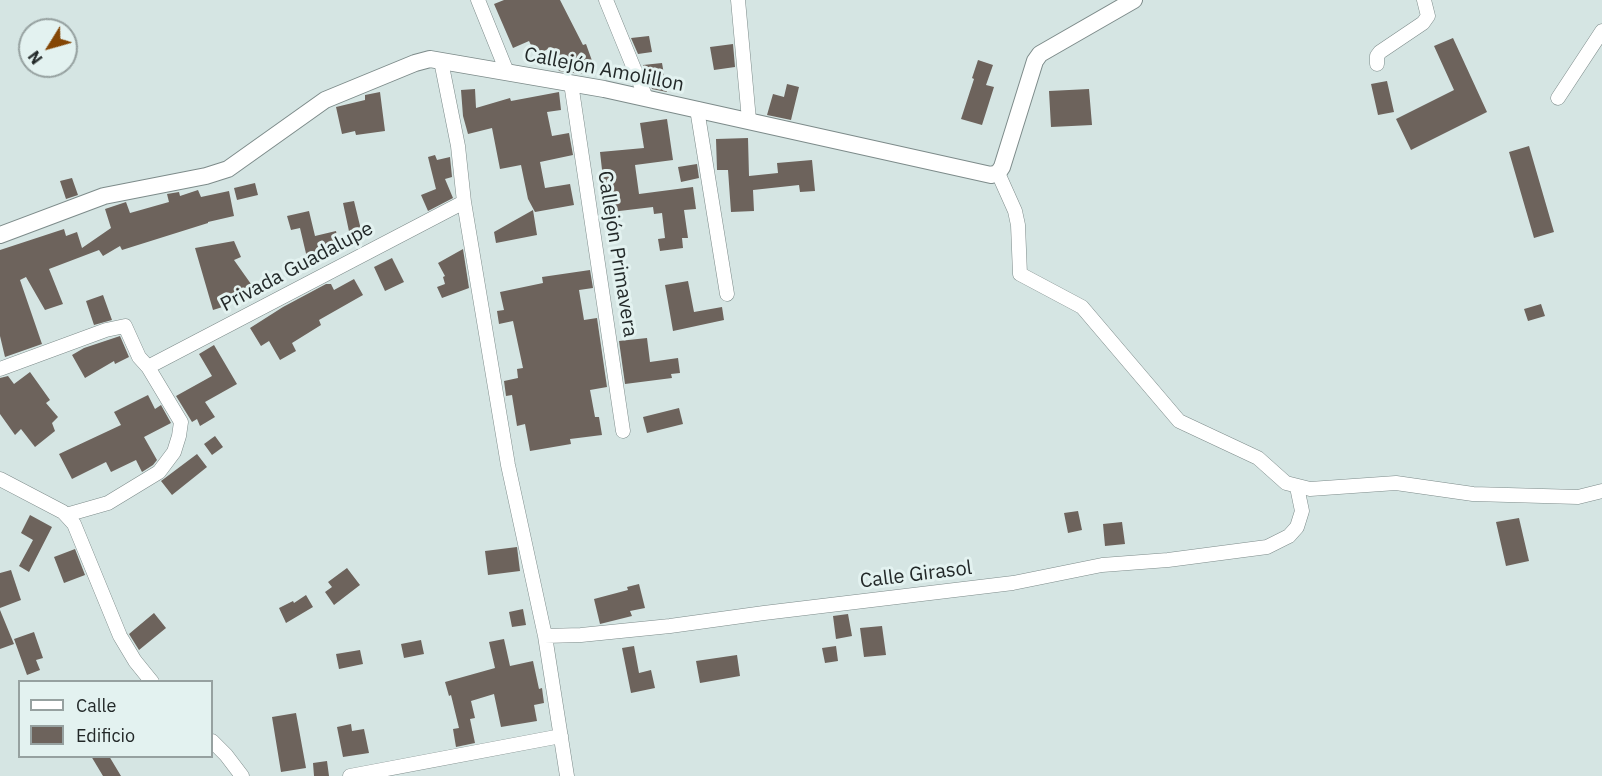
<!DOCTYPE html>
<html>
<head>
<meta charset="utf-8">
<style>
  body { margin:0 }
  #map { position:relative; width:1602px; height:776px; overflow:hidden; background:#d5e5e3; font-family:"IBM Plex Sans",sans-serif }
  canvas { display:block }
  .legend { position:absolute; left:18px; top:680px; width:195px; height:78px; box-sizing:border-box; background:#e3f2f0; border:2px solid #96a1a0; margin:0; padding:8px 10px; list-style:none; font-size:18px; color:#222828 }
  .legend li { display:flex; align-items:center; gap:12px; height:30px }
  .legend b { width:30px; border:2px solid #96a1a0 }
  .north { position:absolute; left:18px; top:18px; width:60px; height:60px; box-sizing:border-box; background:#e3f2f0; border:2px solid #96a1a0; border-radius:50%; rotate:233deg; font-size:16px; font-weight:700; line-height:24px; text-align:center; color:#222828 }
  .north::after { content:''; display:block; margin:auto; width:21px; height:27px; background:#844605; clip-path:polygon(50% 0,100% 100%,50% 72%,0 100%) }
</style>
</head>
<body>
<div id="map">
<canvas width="1602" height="776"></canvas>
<ul class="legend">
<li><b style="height:8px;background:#fff"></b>Calle</li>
<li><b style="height:16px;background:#6d635c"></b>Edificio</li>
</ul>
<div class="north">N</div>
</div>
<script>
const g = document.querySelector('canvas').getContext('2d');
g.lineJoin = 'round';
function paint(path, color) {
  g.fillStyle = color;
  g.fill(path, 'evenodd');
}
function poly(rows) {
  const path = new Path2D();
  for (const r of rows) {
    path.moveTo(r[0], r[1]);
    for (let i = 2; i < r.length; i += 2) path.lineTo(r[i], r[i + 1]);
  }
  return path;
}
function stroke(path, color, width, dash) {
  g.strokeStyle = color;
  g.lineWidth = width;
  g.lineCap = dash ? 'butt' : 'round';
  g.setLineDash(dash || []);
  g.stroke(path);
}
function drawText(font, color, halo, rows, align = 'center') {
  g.font = font + ' "IBM Plex Sans",sans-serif';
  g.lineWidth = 6;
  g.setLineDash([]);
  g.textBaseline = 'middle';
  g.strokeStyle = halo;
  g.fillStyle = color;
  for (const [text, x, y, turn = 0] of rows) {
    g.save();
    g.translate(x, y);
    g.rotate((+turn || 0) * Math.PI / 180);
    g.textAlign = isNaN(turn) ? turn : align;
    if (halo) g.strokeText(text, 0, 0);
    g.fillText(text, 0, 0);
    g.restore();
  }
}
paint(poly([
  [504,0,560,0,583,45,586,44,595,69,581,74,559,71,550,48,536,55,529,41,513,48,494,4],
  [649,36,652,52,638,54,631,38],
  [1453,38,1487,112,1411,150,1396,119,1454,90,1434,46],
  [733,44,735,67,714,70,710,47],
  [978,60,993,65,986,85,994,87,982,125,961,119,974,79,972,78],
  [662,63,667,92,652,89,643,67,643,65],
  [1387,81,1394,112,1378,115,1371,84],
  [787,84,799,87,791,120,767,115,773,94,784,97],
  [475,89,476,108,510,98,511,101,559,92,561,110,547,112,552,136,569,133,573,155,540,162,545,188,570,184,574,205,535,212,528,199,521,165,500,169,492,128,468,134,463,116,461,90],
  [1089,89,1092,125,1051,127,1049,91],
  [380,92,385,131,356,135,355,131,342,134,336,107,365,100,365,95],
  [667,119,673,160,635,165,639,194,693,187,696,209,684,210,688,238,682,238,683,248,660,251,658,239,665,238,662,213,654,214,653,207,611,212,610,204,606,205,600,152,644,148,640,123],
  [748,138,749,176,778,173,777,163,812,160,815,191,800,192,799,185,753,190,754,211,731,212,728,170,717,170,716,139],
  [1529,146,1554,232,1534,238,1509,152],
  [435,155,437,160,450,157,452,177,445,179,453,198,428,211,421,195,436,189,428,157],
  [697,164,699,178,681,182,678,167],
  [72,178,78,195,66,199,60,181],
  [255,183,258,195,237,200,234,188],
  [198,190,201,197,229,191,234,216,208,222,208,223,122,250,120,246,103,256,99,250,49,269,63,304,45,310,26,277,20,280,42,344,5,357,0,336,0,250,64,229,66,236,77,232,82,248,111,228,105,209,126,202,130,213,169,202,167,194,179,192,180,196],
  [354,201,362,234,350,236,343,203],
  [533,210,537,235,496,243,494,232],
  [309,211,315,236,336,231,340,253,308,262,300,228,291,230,287,216],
  [234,241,241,257,234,260,251,284,230,298,232,304,213,310,195,248],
  [463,249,469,288,442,298,437,287,445,284,443,277,445,276,438,263],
  [392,258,404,282,385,291,374,267],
  [590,270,593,288,579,290,584,320,597,318,607,387,590,390,595,417,599,417,602,435,570,439,571,444,530,451,525,424,517,426,512,395,506,396,504,381,518,378,517,369,523,368,513,321,499,324,497,311,504,310,500,292,543,283,542,277],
  [354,279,363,295,319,320,321,325,292,343,296,351,280,360,269,341,261,346,250,328,283,307,326,284,331,284,334,290],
  [688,281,694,312,722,307,724,320,673,331,665,285],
  [103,295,112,320,94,325,86,301],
  [1541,304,1545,316,1528,321,1524,309],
  [120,336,129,357,115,364,114,361,85,378,72,355,84,348],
  [647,338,650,362,678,358,680,373,671,374,672,378,625,384,619,341],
  [214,345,237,384,205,402,215,417,200,426,197,419,192,422,176,396,212,376,199,354],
  [30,372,50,400,46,403,58,417,52,423,55,431,35,447,21,429,15,435,0,414,0,378,8,376,14,384],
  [148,395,155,409,161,405,171,423,144,437,157,460,153,465,142,472,136,460,111,472,106,462,72,479,59,454,121,425,114,412],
  [679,408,683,424,647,433,643,417],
  [215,436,223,447,212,455,204,444],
  [197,454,207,467,172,495,161,481],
  [1078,511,1082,530,1068,533,1064,513],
  [30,515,52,527,29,572,19,566,33,540,21,533],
  [1519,518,1529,561,1506,566,1496,522],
  [1122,522,1125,544,1105,546,1103,524],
  [517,547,520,571,488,575,485,551],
  [75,549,85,575,64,583,54,557],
  [347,568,360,585,334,605,325,592,332,587,328,582],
  [11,570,21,600,0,608,0,573],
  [639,584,645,608,630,611,632,616,600,624,594,599,628,590,627,587],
  [306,595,313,607,286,623,279,608,293,601,294,603],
  [523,609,526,625,512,627,509,612],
  [0,610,14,644,0,649],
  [154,613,166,628,139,650,129,634],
  [848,614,852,636,836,639,833,616],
  [882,626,886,655,864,657,860,628],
  [34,632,43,658,36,660,40,670,27,675,14,639],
  [504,639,510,666,533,661,539,689,542,688,544,703,534,705,537,721,501,727,494,694,471,701,475,718,470,719,475,743,456,747,453,729,459,728,451,695,449,696,445,682,495,668,489,642],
  [421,640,424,654,404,658,401,644],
  [634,646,639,673,651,670,655,688,631,693,622,648],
  [836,646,838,661,825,663,822,648],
  [360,650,363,664,339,669,336,654],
  [737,655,740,676,700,683,696,661],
  [296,713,306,768,281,772,272,717],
  [351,724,352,731,364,729,369,753,343,757,337,727],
  [91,756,109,756,121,776,103,776],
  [327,761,329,776,314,776,313,763]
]), '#6d635c');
const minor = poly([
  [478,0,507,72],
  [606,0,646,98],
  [738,0,749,120],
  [441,61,458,146,464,202,508,465,545,636,567,776],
  [1377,64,1377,56,1380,52,1423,23,1428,16,1424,0],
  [571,83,623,431],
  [1558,98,1602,31],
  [697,109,727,294],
  [998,173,1015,211,1018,225,1020,274,1082,307,1179,421,1258,458,1286,483,1310,489,1396,483,1473,494,1578,497,1602,491],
  [148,367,464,202],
  [0,369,106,330,125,326,139,357,148,367,181,422,179,436,174,452,159,472,108,503,66,515],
  [0,479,63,512,74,524,120,636,135,661,152,682],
  [545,636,581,635,670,626,764,613,1013,583,1102,565,1168,560,1267,547,1289,536,1297,527,1302,511,1297,487],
  [212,741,226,755,242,776],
  [350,776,561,736]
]);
const tertiary = poly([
  [0,235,104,196,206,176,228,169,325,100,415,63,430,59,604,89,991,175,998,173,1002,167,1035,61,1040,54,1134,0]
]);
stroke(minor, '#7d8b8a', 15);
stroke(tertiary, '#7d8b8a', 18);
stroke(minor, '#fff', 14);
stroke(tertiary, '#fff', 16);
drawText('20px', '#222828', '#e3f2f0', [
  ["Callejón Amolillon",604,70,11],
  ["Callejón Primavera",617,254,81],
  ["Privada Guadalupe",297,267,-28],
  ["Calle Girasol",916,575,-7]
]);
</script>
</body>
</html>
